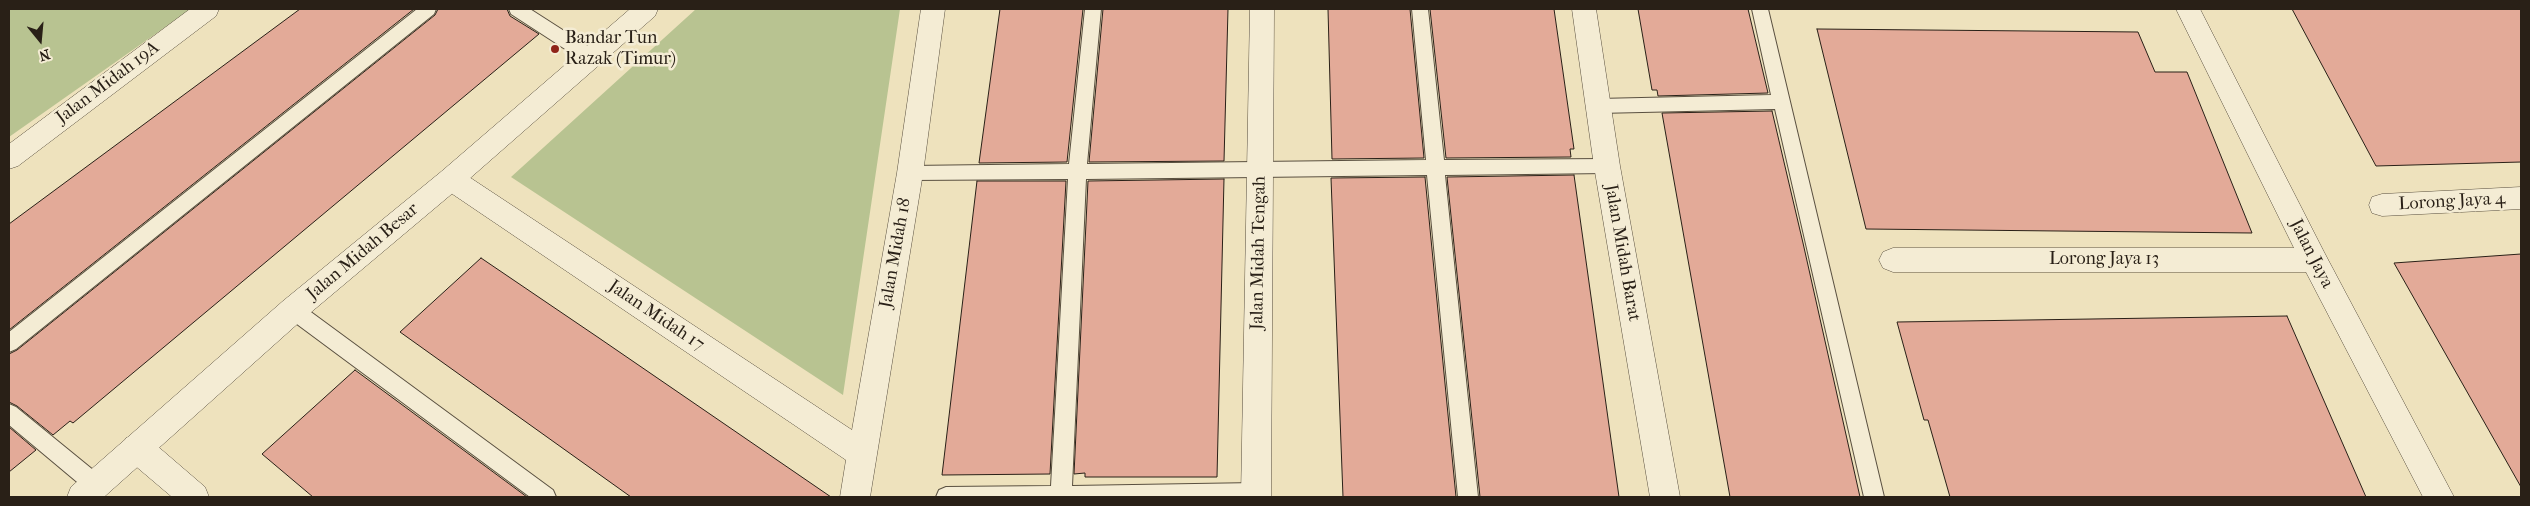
<!DOCTYPE html>
<html>
<head>
<meta charset="utf-8">
<style>
  body { margin:0 }
  #map { position:relative; width:2530px; height:506px; overflow:hidden; background:#eee2bd; font-family:"IM FELL French Canon",serif }
  canvas { display:block }
  .frame { position:absolute; inset:0; border:10px solid #292017; pointer-events:none }
  .north { position:absolute; left:15px; top:15px; width:50px; height:50px; -webkit-text-stroke:4px #f4ecd4; paint-order:stroke; rotate:163deg; font-size:14px; font-weight:700; line-height:20px; text-align:center; color:#292017 }
  .north::after { content:''; display:block; margin:auto; width:18px; height:22px; background:#292017; clip-path:polygon(50% 0,100% 100%,50% 72%,0 100%) }
</style>
</head>
<body>
<div id="map">
<canvas width="2530" height="506"></canvas>
<div class="frame"></div>
<div class="north">N</div>
</div>
<script>
const g = document.querySelector('canvas').getContext('2d');
g.lineJoin = 'round';
function paint(path, color) {
  g.fillStyle = color;
  g.fill(path, 'evenodd');
}
function poly(rows) {
  const path = new Path2D();
  for (const r of rows) {
    path.moveTo(r[0], r[1]);
    for (let i = 2; i < r.length; i += 2) path.lineTo(r[i], r[i + 1]);
  }
  return path;
}
function stroke(path, color, width, dash) {
  g.strokeStyle = color;
  g.lineWidth = width;
  g.lineCap = dash ? 'butt' : 'round';
  g.setLineDash(dash || []);
  g.stroke(path);
}
function drawText(font, color, halo, rows, align = 'center') {
  g.font = font + ' "IM FELL French Canon",serif';
  g.lineWidth = 5;
  g.setLineDash([]);
  g.textBaseline = 'middle';
  g.strokeStyle = halo;
  g.fillStyle = color;
  for (const [text, x, y, turn = 0] of rows) {
    g.save();
    g.translate(x, y);
    g.rotate((+turn || 0) * Math.PI / 180);
    g.textAlign = isNaN(turn) ? turn : align;
    if (halo) g.strokeText(text, 0, 0);
    g.fillText(text, 0, 0);
    g.restore();
  }
}
paint(poly([
  [9,9,191,9,9,137],
  [696,9,900,9,843,395,511,177]
]), '#b8c391');
const building = poly([
  [300,9,414,9,9,330,9,224,300,9],
  [438,9,507,9,510,16,539,34,73,423,70,421,53,435,17,406,9,402,9,354,17,350,435,15,438,9],
  [1000,9,1083,9,1067,162,979,163,1000,9],
  [1103,9,1228,9,1224,161,1089,162,1103,9],
  [1328,9,1410,9,1424,158,1332,159,1328,9],
  [1430,9,1554,9,1574,149,1570,149,1571,157,1446,158,1430,9],
  [1638,9,1748,9,1768,93,1658,96,1657,90,1652,90,1638,9],
  [2292,9,2521,9,2521,162,2376,166,2292,9],
  [1817,29,2138,32,2155,72,2187,72,2252,233,1866,229,1817,29],
  [1772,111,1803,243,1860,497,1730,497,1662,113,1772,111],
  [1574,175,1619,497,1480,497,1447,177,1574,175],
  [1425,177,1456,497,1343,497,1331,178,1425,177],
  [1224,179,1217,477,1085,477,1085,473,1074,474,1088,181,1224,179],
  [977,181,1066,181,1050,474,942,475,977,181],
  [2521,254,2521,487,2394,263,2521,254],
  [481,258,599,338,831,497,631,497,400,332,481,258],
  [2287,316,2366,497,1950,497,1928,420,1924,420,1897,322,2287,316],
  [355,370,527,497,313,497,262,454,355,370],
  [9,427,36,450,9,472,9,427]
]);
paint(building, '#e3aa98');
stroke(building, '#292017', 1);
const service = poly([
  [417,9,436,9,434,14,16,349,9,352,9,332,417,9],
  [509,9,530,9,597,52,600,57,597,62,591,64,585,62,511,14,509,9],
  [1085,9,1101,9,1087,164,1426,160,1412,9,1428,9,1444,160,1607,159,1613,161,1616,166,1613,171,1607,173,1445,175,1478,497,1458,497,1427,175,1086,179,1072,486,1256,483,1263,486,1266,493,1264,497,936,497,939,490,946,487,1051,486,1068,179,910,180,904,178,901,173,904,168,910,166,1069,164,1085,9],
  [1752,9,1768,9,1884,497,1864,497,1775,109,1598,113,1592,111,1589,106,1592,101,1598,99,1771,95,1752,9],
  [293,302,300,304,553,490,556,497,530,497,286,316,283,310,286,304,293,302],
  [9,404,16,407,103,478,106,485,103,492,96,495,89,492,9,425,9,404]
]);
const minor = poly([
  [190,9,219,9,216,16,18,166,9,169,9,144,190,9],
  [921,9,945,9,923,173,870,497,840,497,846,460,442,187,438,179,442,171,451,168,460,171,852,430,897,173,921,9],
  [1250,9,1274,9,1271,497,1241,497,1250,9],
  [1572,9,1596,9,1620,166,1680,497,1650,497,1594,166,1572,9],
  [2176,9,2200,9,2324,252,2454,497,2423,497,2306,272,1893,272,1883,268,1879,260,1883,252,1893,248,2294,248,2176,9],
  [2521,187,2521,209,2382,216,2372,213,2369,205,2372,197,2382,194,2521,187],
  [137,434,148,438,205,487,209,497,172,497,126,458,122,448,126,438,137,434]
]);
const tertiary = poly([
  [630,9,658,9,655,16,460,187,303,319,104,497,67,497,71,487,283,301,442,171,630,9]
]);
stroke(service, '#5a5040', 2);
stroke(minor, '#5a5040', 1);
stroke(tertiary, '#5a5040', 1);
paint(service, '#f4ecd4');
paint(minor, '#f4ecd4');
paint(tertiary, '#f4ecd4');
for (const [x, y, r, color] of [
  [555,49,5,"#8f2418"]
]) {
  const dot = new Path2D();
  dot.arc(x, y, r, 0, 2 * Math.PI);
  g.fillStyle = color;
  g.fill(dot);
  stroke(dot, '#f4ecd4', 2);
}
drawText('18px', '#292017', '#f4ecd4', [
  ["Bandar Tun",565,39],
  ["Razak (Timur)",565,60]
], 'left');
drawText('18px', '#292017', '#f4ecd4', [
  ["Jalan Midah 19A",108,83,-37],
  ["Lorong Jaya 4",2452,202,-3],
  ["Jalan Midah Besar",363,252,-40],
  ["Jalan Midah 18",896,253,-80],
  ["Jalan Midah Tengah",1259,253,-89],
  ["Jalan Midah Barat",1622,253,80],
  ["Jalan Jaya",2311,254,63],
  ["Lorong Jaya 13",2104,260],
  ["Jalan Midah 17",656,316,34]
]);
</script>
</body>
</html>
